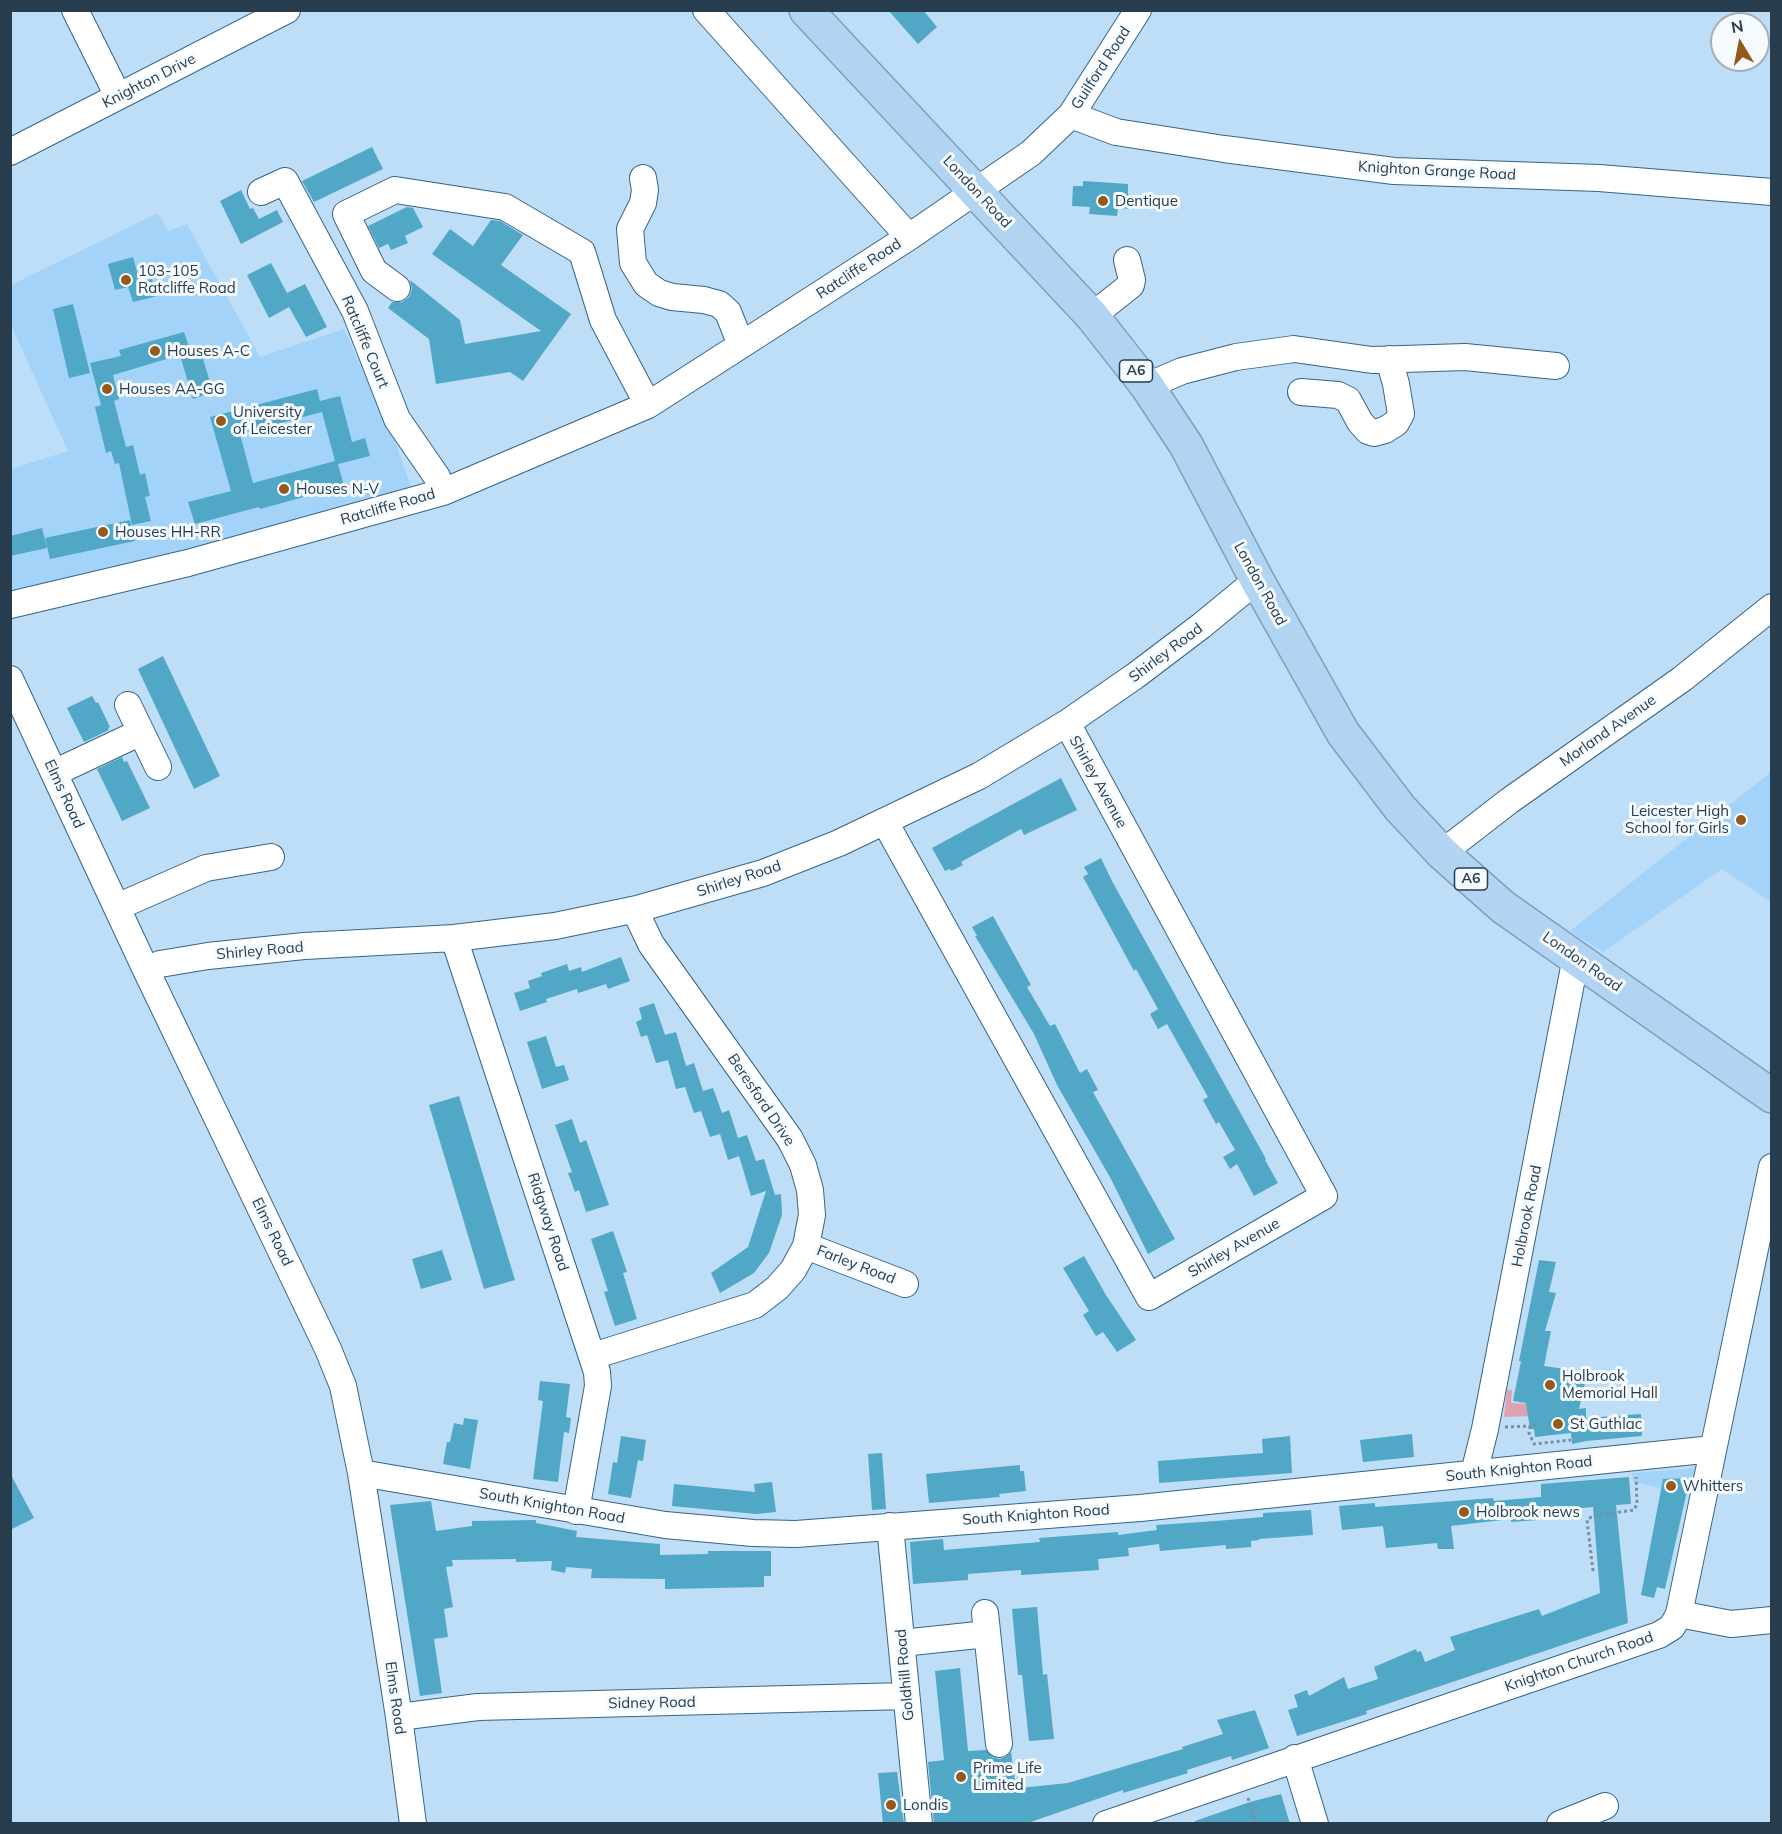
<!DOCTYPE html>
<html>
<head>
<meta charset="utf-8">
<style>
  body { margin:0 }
  #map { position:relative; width:1782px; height:1834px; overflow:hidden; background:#beddf6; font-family:Mulish,sans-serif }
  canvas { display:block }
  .frame { position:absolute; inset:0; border:12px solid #273c4d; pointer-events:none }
  .north { position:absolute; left:1710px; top:12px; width:60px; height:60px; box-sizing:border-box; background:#f5fafe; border:2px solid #a3aeb7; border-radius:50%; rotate:350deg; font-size:16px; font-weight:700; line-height:24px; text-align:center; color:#273c4d }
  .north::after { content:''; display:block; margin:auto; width:21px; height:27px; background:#955a19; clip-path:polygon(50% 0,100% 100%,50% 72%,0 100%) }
</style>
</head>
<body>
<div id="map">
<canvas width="1782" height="1834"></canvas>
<div class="frame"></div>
<div class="north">N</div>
</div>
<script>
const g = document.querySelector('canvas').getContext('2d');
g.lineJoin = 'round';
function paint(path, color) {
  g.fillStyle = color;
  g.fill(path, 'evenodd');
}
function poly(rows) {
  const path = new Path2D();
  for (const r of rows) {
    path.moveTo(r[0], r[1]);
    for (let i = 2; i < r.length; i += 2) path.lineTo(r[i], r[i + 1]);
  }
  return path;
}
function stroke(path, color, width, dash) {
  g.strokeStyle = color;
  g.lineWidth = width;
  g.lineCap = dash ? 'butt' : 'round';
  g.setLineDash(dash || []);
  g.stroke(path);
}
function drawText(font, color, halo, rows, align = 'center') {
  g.font = font + ' Mulish,sans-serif';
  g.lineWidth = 6;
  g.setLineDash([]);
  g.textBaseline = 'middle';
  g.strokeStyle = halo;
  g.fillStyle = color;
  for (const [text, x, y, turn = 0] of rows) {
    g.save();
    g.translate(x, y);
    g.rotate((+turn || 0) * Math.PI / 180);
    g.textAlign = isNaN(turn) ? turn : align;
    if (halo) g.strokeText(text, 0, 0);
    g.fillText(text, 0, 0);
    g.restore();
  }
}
paint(poly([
  [158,213,168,231,187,224,260,357,344,329,360,365,370,370,411,487,187,552,11,590,11,469,68,451,11,325,11,285],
  [1771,772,1771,902,1722,869,1603,952,1570,931],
  [1696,1468,1690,1494,1633,1482,1632,1473]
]), '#a4d3f9');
paint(poly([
  [1507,1390,1512,1390,1511,1403,1530,1404,1532,1416,1504,1417]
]), '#dda1af');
paint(poly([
  [888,10,923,10,937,27,918,44],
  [372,147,383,169,314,202,302,181],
  [1083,181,1128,184,1128,195,1135,196,1134,209,1118,208,1117,216,1089,214,1090,207,1072,206,1073,186,1083,186],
  [241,190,250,209,253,208,259,219,277,210,283,222,241,244,220,201],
  [407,207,413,208,423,227,405,236,408,243,391,250,388,244,379,248,368,226],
  [491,220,500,221,523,235,501,265,571,314,523,381,510,372,436,384,429,339,388,308,392,302,402,302,409,297,412,289,410,280,460,320,465,344,541,331,432,254,450,229,473,246],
  [133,257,140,282,152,279,157,296,133,302,128,287,115,290,108,264],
  [271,263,287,293,305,284,327,327,306,337,289,307,269,318,247,275],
  [73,304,90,373,69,378,53,309],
  [184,332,191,352,200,349,213,392,193,399,180,355,113,375,119,399,114,401,126,447,133,445,140,475,145,473,150,496,145,497,151,521,132,525,119,463,115,464,111,451,106,453,95,407,101,405,90,363,121,356,119,350],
  [317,389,320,401,340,396,352,442,365,438,370,456,338,464,344,486,260,509,259,507,195,524,188,502,231,491,210,417],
  [322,412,335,461,253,483,240,434],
  [130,520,135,541,50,559,45,538],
  [42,528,47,548,10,556,10,536],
  [163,656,220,776,194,789,138,669],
  [92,696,96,703,98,702,110,727,108,728,109,730,84,742,67,708],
  [122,757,124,762,127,761,150,808,122,821,97,769],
  [1061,778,1077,810,1024,835,1021,829,961,862,963,865,951,871,950,869,945,871,932,848],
  [1101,858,1112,881,1266,1159,1265,1160,1278,1183,1254,1196,1237,1164,1230,1169,1223,1157,1235,1150,1219,1122,1216,1124,1203,1100,1208,1097,1167,1024,1158,1029,1150,1014,1158,1009,1136,969,1134,971,1083,877,1088,874,1084,867],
  [993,916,1031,985,1027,987,1050,1026,1055,1024,1080,1073,1087,1069,1098,1090,1093,1092,1175,1239,1148,1254,1111,1179,1057,1085,1034,1034,975,936,977,936,972,927],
  [621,957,630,981,608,989,606,984,578,993,577,989,546,999,547,1002,520,1011,514,993,530,988,528,981,542,976,541,973,567,964,569,971,581,967,582,972],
  [654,1003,665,1035,676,1032,686,1066,694,1063,703,1091,713,1088,722,1113,729,1110,738,1138,747,1135,756,1161,764,1159,775,1195,781,1194,782,1215,769,1253,754,1273,720,1293,711,1273,748,1247,766,1191,751,1196,739,1156,728,1160,720,1134,710,1137,701,1111,694,1113,685,1087,676,1089,668,1060,656,1063,647,1035,641,1037,636,1022,642,1019,639,1008],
  [546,1036,556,1067,564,1065,569,1080,542,1089,527,1042],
  [459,1096,515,1280,484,1289,429,1105],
  [572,1119,580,1143,586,1140,609,1205,586,1212,579,1190,575,1192,568,1173,572,1172,555,1125],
  [613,1231,627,1272,623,1273,637,1319,615,1326,604,1292,608,1291,591,1239],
  [442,1250,452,1280,421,1289,412,1259],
  [1084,1256,1106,1295,1136,1340,1117,1352,1103,1332,1096,1336,1083,1315,1089,1311,1063,1268],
  [1539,1260,1556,1262,1549,1292,1556,1293,1545,1331,1551,1331,1544,1366,1579,1371,1576,1381,1585,1383,1579,1409,1586,1408,1586,1418,1641,1414,1642,1436,1586,1441,1572,1444,1571,1433,1535,1437,1534,1429,1530,1429,1526,1403,1513,1401,1521,1361,1519,1361],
  [540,1381,570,1384,566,1417,571,1418,569,1433,564,1432,558,1482,533,1479,543,1401,538,1400],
  [464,1418,478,1420,470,1469,443,1464,447,1442,450,1442,454,1423,463,1425],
  [1412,1434,1414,1457,1363,1462,1360,1440],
  [621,1436,646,1440,643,1461,638,1460,631,1498,608,1494,613,1462,617,1463],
  [1290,1436,1292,1473,1159,1483,1158,1461,1263,1453,1262,1439],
  [882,1453,886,1509,872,1510,868,1454],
  [1020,1465,1020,1471,1024,1471,1026,1491,999,1494,1000,1497,929,1503,926,1474],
  [10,1473,34,1518,10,1530],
  [1629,1477,1631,1504,1616,1505,1628,1623,1366,1711,1367,1714,1297,1736,1288,1710,1298,1707,1294,1695,1307,1690,1309,1696,1344,1677,1348,1689,1378,1679,1374,1667,1416,1649,1417,1652,1421,1651,1425,1662,1455,1650,1450,1637,1539,1609,1542,1616,1600,1593,1593,1507,1537,1512,1538,1520,1511,1522,1511,1519,1451,1526,1454,1549,1438,1549,1437,1543,1386,1548,1383,1526,1342,1530,1339,1506,1375,1503,1375,1507,1493,1498,1494,1501,1541,1497,1541,1484],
  [1690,1478,1665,1589,1657,1587,1654,1598,1641,1595,1663,1479],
  [772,1482,776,1512,756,1514,672,1506,674,1484,755,1492,754,1484],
  [431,1501,436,1531,472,1526,472,1521,536,1520,536,1523,577,1531,576,1537,660,1544,660,1555,708,1554,708,1551,771,1551,771,1576,764,1576,764,1587,665,1589,665,1579,591,1578,592,1569,566,1567,565,1573,551,1570,552,1561,516,1562,516,1559,452,1560,453,1566,446,1567,453,1607,444,1609,448,1637,434,1639,442,1693,420,1696,390,1505],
  [1311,1510,1313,1535,1259,1539,1259,1540,1251,1541,1251,1547,1226,1549,1226,1545,1160,1551,1159,1544,1128,1548,1129,1556,1098,1559,1099,1570,1021,1575,1021,1570,1007,1571,968,1574,968,1580,913,1584,910,1542,943,1539,944,1550,1040,1542,1039,1538,1118,1532,1118,1535,1157,1530,1156,1525,1216,1521,1263,1517,1263,1513],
  [1037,1607,1043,1675,1047,1674,1054,1739,1029,1741,1022,1675,1018,1675,1012,1609],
  [960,1668,968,1751,986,1750,992,1757,1000,1759,1007,1756,1011,1752,1015,1782,1019,1782,1020,1788,1068,1783,1183,1749,1182,1747,1223,1734,1217,1720,1255,1710,1269,1748,1232,1760,1231,1756,1187,1770,1188,1773,1123,1793,1123,1790,1025,1824,934,1824,928,1762,944,1760,935,1671],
  [897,1772,904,1824,883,1824,878,1773],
  [1281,1794,1290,1824,1195,1824,1195,1821,1250,1802]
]), '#51a8c6');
const minor = poly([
  [75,10,118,96],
  [706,10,909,237],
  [1071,115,1116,132,1224,149,1394,171,1599,178,1772,192],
  [10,152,287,10],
  [643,178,645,190,643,203,630,229,633,263,646,284,659,293,672,297,704,300,719,304,728,312,741,345],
  [261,192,285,181,355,311,397,419,437,477,443,492],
  [397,288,374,271,346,214,395,190,505,207,582,252,603,320,648,405],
  [1092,316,1131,285,1132,280,1127,260],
  [1147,386,1182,371,1236,357,1294,349,1372,360,1465,357,1556,366],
  [1301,392,1338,395,1348,400,1360,422,1368,431,1374,433,1385,430,1396,423,1401,414,1396,384,1389,359],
  [10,605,188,563,443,492,648,405,909,237,1031,153,1071,115,1138,10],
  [10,679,146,970,328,1349,343,1386,361,1473,399,1717,413,1824],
  [128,705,158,767],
  [54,773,141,732],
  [885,822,1149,1297,1324,1196,1067,723],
  [1442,853,1509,801,1682,679,1772,607],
  [117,907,206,868,271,857],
  [454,938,597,1372,598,1386,576,1511],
  [146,970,160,964,208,956,304,946,454,938,555,926,637,909,763,873,839,843,979,776,1067,723,1135,676,1201,626,1257,580],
  [806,1246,905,1284],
  [593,1356,755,1305,777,1288,793,1270,806,1246,812,1215,810,1190,803,1165,790,1139,651,944,640,921,637,909],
  [361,1473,665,1525,753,1533,796,1534,1140,1508,1713,1449],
  [1474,1473,1485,1429,1576,957],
  [890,1526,919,1824],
  [985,1613,999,1744],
  [1679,1614,1731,1624,1772,1620],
  [902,1643,987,1634],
  [399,1717,478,1707,906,1696],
  [1295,1758,1315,1824],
  [1106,1824,1659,1635,1672,1627,1679,1614,1772,1167],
  [1560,1824,1605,1806]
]);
const highway = poly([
  [806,10,1092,316,1147,386,1186,445,1257,580,1343,733,1400,808,1442,853,1503,907,1772,1096]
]);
stroke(minor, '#34658a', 28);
stroke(highway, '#809fb8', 36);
stroke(poly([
  [1536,1425,1530,1426,1529,1433,1534,1444,1571,1440],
  [1505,1427,1530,1426],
  [1593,1571,1587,1520,1593,1516,1634,1510,1637,1504,1636,1477],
  [1248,1798,1257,1824]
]), '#7690a5', 3, [3, 3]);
stroke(minor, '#fff', 26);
stroke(highway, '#b0d4f2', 33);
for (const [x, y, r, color] of [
  [1103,201,6,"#955a19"],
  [126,280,6,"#955a19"],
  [155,351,6,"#955a19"],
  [107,389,6,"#955a19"],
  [221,421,6,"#955a19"],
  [284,489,6,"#955a19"],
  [103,532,6,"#955a19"],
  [1741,820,6,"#955a19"],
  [1550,1385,6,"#955a19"],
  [1558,1424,6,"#955a19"],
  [1671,1486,6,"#955a19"],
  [1464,1512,6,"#955a19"],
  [961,1777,6,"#955a19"],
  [891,1805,6,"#955a19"]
]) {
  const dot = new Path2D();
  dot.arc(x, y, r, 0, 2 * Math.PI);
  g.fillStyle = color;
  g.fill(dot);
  stroke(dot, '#f5fafe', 2);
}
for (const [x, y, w] of [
  [1136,371,33],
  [1471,879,33]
]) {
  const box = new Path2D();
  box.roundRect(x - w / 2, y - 11, w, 22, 4.5);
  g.fillStyle = '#f5fafe';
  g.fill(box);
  stroke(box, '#273c4d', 1.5);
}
drawText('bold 14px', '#273c4d', null, [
  ["A6",1136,371],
  ["A6",1471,879]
]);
drawText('15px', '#273c4d', '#f5fafe', [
  ["Guilford Road",1101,68,-57],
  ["Knighton Drive",149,81,-27],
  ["Knighton Grange Road",1437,171,3],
  ["London Road",977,192,47],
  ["Ratcliffe Road",859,269,-33],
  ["Ratcliffe Court",365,342,67],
  ["Ratcliffe Road",388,507,-16],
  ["London Road",1260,584,61],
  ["Shirley Road",1166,653,-37],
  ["Morland Avenue",1608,731,-35],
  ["Shirley Avenue",1098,782,61],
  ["Elms Road",64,794,65],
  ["Shirley Road",739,879,-18],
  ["Shirley Road",260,951,-5],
  ["London Road",1582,962,35],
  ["Beresford Drive",761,1100,56],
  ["Holbrook Road",1527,1216,-79],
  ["Ridgway Road",548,1222,72],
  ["Elms Road",272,1232,64],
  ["Shirley Avenue",1234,1248,-30],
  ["Farley Road",856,1265,21],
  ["South Knighton Road",1519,1469,-6],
  ["South Knighton Road",552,1506,10],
  ["South Knighton Road",1036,1515,-4],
  ["Knighton Church Road",1579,1662,-19],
  ["Goldhill Road",905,1675,-95],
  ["Elms Road",395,1698,82],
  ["Sidney Road",652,1703,-1]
]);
drawText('15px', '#273c4d', '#f5fafe', [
  ["Dentique",1115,201],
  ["103-105",138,271],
  ["Ratcliffe Road",138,288],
  ["Houses A-C",167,351],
  ["Houses AA-GG",119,389],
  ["University",233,412],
  ["of Leicester",233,429],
  ["Houses N-V",296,489],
  ["Houses HH-RR",115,532],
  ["Leicester High",1729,811,"right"],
  ["School for Girls",1729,828,"right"],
  ["Holbrook",1562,1376],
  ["Memorial Hall",1562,1393],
  ["St Guthlac",1570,1424],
  ["Whitters",1683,1486],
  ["Holbrook news",1476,1512],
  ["Prime Life",973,1768],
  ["Limited",973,1785],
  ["Londis",903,1805]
], 'left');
</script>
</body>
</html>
